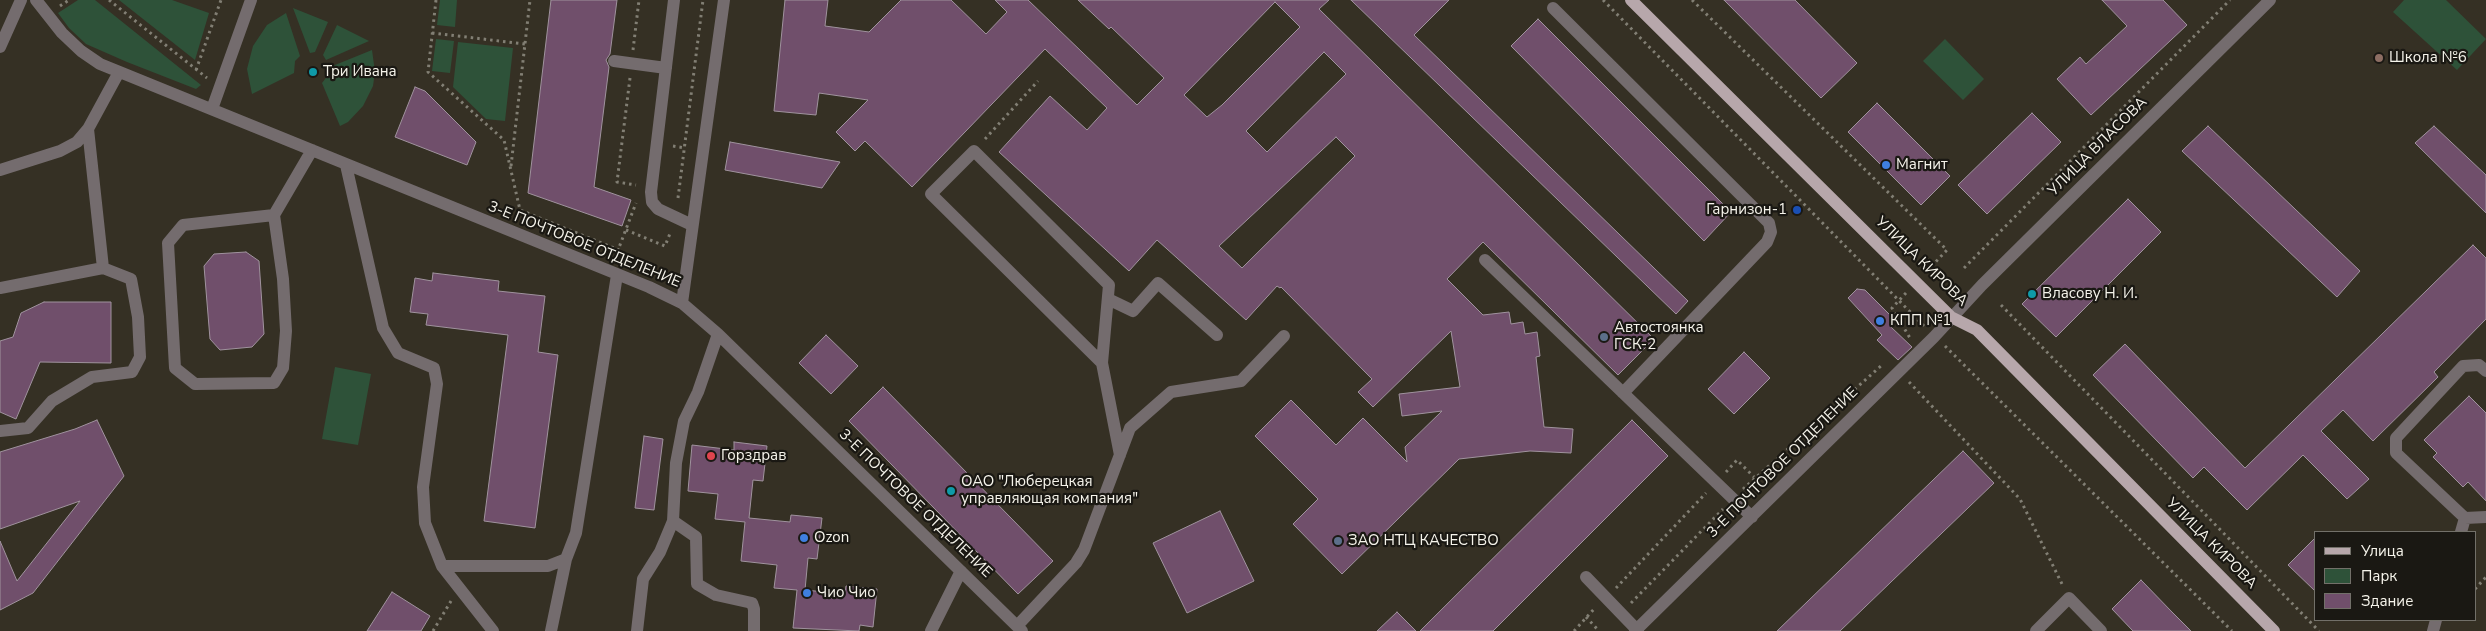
<!DOCTYPE html>
<html>
<head>
<meta charset="utf-8">
<style>
  body { margin:0 }
  #map { position:relative; width:2486px; height:631px; overflow:hidden; background:#353024; font-family:"Nunito Sans",sans-serif }
  canvas { display:block }
  .legend { position:absolute; left:2314px; top:531px; width:162px; height:90px; box-sizing:border-box; background:#1a1813; border:1px solid #727069; margin:0; padding:6px 9px; list-style:none; font-size:15px; color:#f6f4eb }
  .legend li { display:flex; align-items:center; gap:10px; height:25px }
  .legend b { width:25px; border:1px solid #727069 }
</style>
</head>
<body>
<div id="map">
<canvas width="2486" height="631"></canvas>
<ul class="legend">
<li><b style="height:6px;background:#b7a7ab"></b>Улица</li>
<li><b style="height:14px;background:#2e5239"></b>Парк</li>
<li><b style="height:14px;background:#704f6b"></b>Здание</li>
</ul>
</div>
<script>
const g = document.querySelector('canvas').getContext('2d');
g.lineJoin = 'round';
function paint(path, color) {
  g.fillStyle = color;
  g.fill(path, 'evenodd');
}
function poly(rows) {
  const path = new Path2D();
  for (const r of rows) {
    path.moveTo(r[0], r[1]);
    for (let i = 2; i < r.length; i += 2) path.lineTo(r[i], r[i + 1]);
  }
  return path;
}
function stroke(path, color, width, dash) {
  g.strokeStyle = color;
  g.lineWidth = width;
  g.lineCap = dash ? 'butt' : 'round';
  g.setLineDash(dash || []);
  g.stroke(path);
}
function drawText(font, color, halo, rows, align = 'center') {
  g.font = font + ' "Nunito Sans",sans-serif';
  g.lineWidth = 4.5;
  g.setLineDash([]);
  g.textBaseline = 'middle';
  g.strokeStyle = halo;
  g.fillStyle = color;
  for (const [text, x, y, turn = 0] of rows) {
    g.save();
    g.translate(x, y);
    g.rotate((+turn || 0) * Math.PI / 180);
    g.textAlign = isNaN(turn) ? turn : align;
    if (halo) g.strokeText(text, 0, 0);
    g.fillText(text, 0, 0);
    g.restore();
  }
}
paint(poly([
  [78,0,95,0,201,85,196,89,127,62,86,44,69,28,58,13],
  [119,0,172,0,209,13,195,60],
  [440,0,457,0,455,27,437,25],
  [2404,0,2446,0,2486,39,2457,70,2393,12],
  [293,8,328,22,315,52,310,53],
  [286,13,300,56,295,61,294,73,252,94,247,69,253,46,267,25],
  [337,25,369,41,326,60,323,55],
  [436,39,454,41,450,73,432,71],
  [1945,39,1984,79,1963,100,1923,61],
  [458,42,513,48,505,121,486,119,453,87],
  [372,50,375,72,373,86,363,106,348,122,340,126,322,83,329,74,330,67],
  [335,367,371,374,358,445,322,439]
]), '#2e5239');
const building = poly([
  [551,0,617,0,610,54,606,60,609,67,594,187,631,200,622,226,528,193,551,0],
  [785,0,828,0,825,26,869,32,901,0,951,0,986,34,1007,12,995,0,1028,0,1137,105,1164,78,1111,27,1109,29,1078,0,1329,0,1319,9,1654,339,1618,375,1483,242,1447,279,1483,315,1509,312,1511,324,1523,322,1525,334,1537,332,1540,356,1536,357,1544,427,1573,429,1571,453,1530,451,1459,459,1342,574,1293,524,1318,499,1255,436,1291,400,1336,445,1363,418,1407,462,1405,447,1442,411,1402,416,1399,394,1460,387,1451,331,1373,407,1358,392,1372,379,1281,287,1280,288,1277,286,1246,320,1157,240,1129,271,999,152,1050,96,1087,130,1107,108,1045,49,912,187,865,141,855,151,836,132,868,100,819,93,816,115,774,111,785,0],
  [1275,2,1300,27,1222,105,1207,117,1184,95,1275,2],
  [1324,52,1346,74,1267,152,1246,131,1324,52],
  [1336,137,1355,156,1242,268,1219,246,1336,137],
  [1351,0,1449,0,1414,35,1688,301,1676,314,1351,0],
  [1724,0,1795,0,1857,63,1821,98,1724,0],
  [2102,0,2163,0,2187,25,2091,115,2057,79,2080,57,2086,64,2127,26,2102,0],
  [1538,19,1731,212,1704,241,1511,46,1538,19],
  [415,87,425,91,476,142,467,165,395,137,415,87],
  [1877,103,1950,176,1921,205,1848,132,1877,103],
  [2032,113,2061,142,1987,214,1958,185,2032,113],
  [2208,126,2360,271,2337,297,2182,151,2208,126],
  [2434,126,2486,175,2486,213,2415,143,2434,126],
  [730,142,812,157,840,162,822,188,725,170,730,142],
  [2128,199,2161,232,2056,337,2022,304,2128,199],
  [2473,245,2486,258,2486,319,2434,372,2438,377,2373,441,2343,410,2321,431,2369,479,2347,499,2303,455,2247,510,2204,467,2193,478,2093,375,2125,344,2245,468,2473,245],
  [246,252,259,261,264,334,252,347,220,350,210,339,204,266,214,254,246,252],
  [433,273,499,281,498,291,545,296,538,352,558,355,535,528,484,521,508,335,426,325,428,314,410,312,415,278,432,281,433,273],
  [1857,289,1865,290,1890,315,1891,327,1912,347,1898,360,1877,340,1882,335,1848,298,1857,289],
  [44,302,111,302,111,363,40,362,16,419,0,412,0,341,13,337,21,313,44,302],
  [826,335,858,366,831,394,799,363,826,335],
  [1744,352,1770,378,1734,414,1708,389,1744,352],
  [883,387,1053,561,1018,594,849,421,883,387],
  [2469,396,2486,413,2486,501,2468,482,2463,487,2433,457,2437,453,2424,440,2469,396],
  [97,420,124,476,33,593,0,610,0,541,17,581,80,501,0,529,0,452,75,429,97,420],
  [1632,420,1668,456,1493,631,1420,631,1632,420],
  [644,436,663,439,654,510,635,508,644,436],
  [734,442,767,446,763,481,753,480,749,518,790,522,791,515,822,518,817,559,808,558,805,590,845,594,846,586,877,589,873,627,860,625,859,631,793,628,797,590,774,588,777,565,741,561,745,522,715,519,718,494,688,491,692,445,734,450,734,442],
  [1963,451,1994,483,1840,631,1777,631,1963,451],
  [1220,511,1254,581,1187,613,1153,543,1220,511],
  [2315,538,2315,591,2288,565,2315,538],
  [2141,580,2172,612,2191,631,2133,631,2112,609,2141,580],
  [392,592,430,616,421,631,367,631,392,592],
  [1397,612,1416,631,1377,631,1397,612]
]);
paint(building, '#704f6b');
stroke(building, '#a0939e', 1);
stroke(poly([
  [109,0,207,78],
  [436,0,428,72,504,140,520,210,619,250],
  [1603,0,1924,326],
  [1692,0,1947,250,1926,272],
  [60,6,69,0],
  [432,33,525,44],
  [633,50,639,0],
  [196,70,221,0],
  [630,78,617,182,636,185],
  [985,139,1038,81],
  [673,146,685,148],
  [511,166,530,0],
  [678,198,703,0],
  [626,230,665,246,671,231],
  [615,258,636,203],
  [1964,268,2230,0],
  [1906,293,1892,308,1910,338],
  [2001,305,2319,631],
  [1945,346,2232,631],
  [1909,382,2020,499,2062,584],
  [1726,472,1737,460,1754,477],
  [1743,489,1882,365],
  [1616,588,1706,493],
  [2475,589,2486,577],
  [1631,603,1723,509],
  [1586,617,1599,631],
  [433,631,451,601],
  [1574,631,1595,608]
]), '#827f74', 3, [2.5, 4]);
stroke(poly([
  [36,0,62,33,81,51,100,64,649,287,682,303,718,334,1022,631],
  [674,0,651,192,652,202,658,209,692,225],
  [1553,8,1769,223,1771,232,1767,242,1623,393],
  [0,47,21,0],
  [614,61,666,68],
  [212,109,251,0],
  [88,129,103,268],
  [346,165,383,328,398,353,434,368,437,384,423,487,425,523,442,566,548,566,566,559,576,533,617,275],
  [0,170,60,151,77,142,88,129,119,72],
  [274,215,283,279,286,331,283,368,274,383,195,384,175,368,168,243,183,225,274,215,312,150],
  [1485,260,1752,517],
  [0,288,103,268,131,279,138,317,140,357,132,372,92,377,52,401,28,428,0,431],
  [1108,299,1133,311,1158,283,1217,335],
  [682,303,724,0],
  [718,334,698,392,684,421,676,463,673,521,696,537,697,584,716,595,752,603,754,609,754,631],
  [1102,363,1109,285,974,151,931,194,1102,363,1120,455],
  [2486,371,2479,365,2463,366,2396,438,2396,453,2465,518,2486,517],
  [2461,532,2465,518],
  [442,566,493,631],
  [1586,577,1638,631],
  [1017,626,1076,563,1084,550,1130,428,1171,392,1241,381,1284,336],
  [551,631,566,559],
  [637,631,643,579,660,552,673,521],
  [931,631,961,571],
  [1635,631,1934,337,1982,285,2270,0],
  [2036,631,2069,598,2101,631],
  [2433,631,2436,620]
]), '#746c6e', 12);
stroke(poly([
  [1631,0,1951,317,1977,330,2274,631]
]), '#b7a7ab', 12);
for (const [x, y, r, color] of [
  [2379,58,5,"#8d6e63"],
  [313,72,5,"#0f9aa8"],
  [1886,165,5,"#3f7fe0"],
  [1797,210,5,"#1a4fb4"],
  [2032,294,5,"#0f9aa8"],
  [1880,321,5,"#3f7fe0"],
  [1604,337,5,"#5c6f8a"],
  [711,456,5,"#e0444e"],
  [951,491,5,"#0f9aa8"],
  [804,538,5,"#3f7fe0"],
  [1338,541,5,"#5c6f8a"],
  [807,593,5,"#3f7fe0"]
]) {
  const dot = new Path2D();
  dot.arc(x, y, r, 0, 2 * Math.PI);
  g.fillStyle = color;
  g.fill(dot);
  stroke(dot, '#1a1813', 2);
}
drawText('15px', '#f6f4eb', '#1a1813', [
  ["Школа №6",2389,58],
  ["Три Ивана",323,72],
  ["Магнит",1896,165],
  ["Гарнизон-1",1787,210,"right"],
  ["Власову Н. И.",2042,294],
  ["КПП №1",1890,321],
  ["Автостоянка",1614,328],
  ["ГСК-2",1614,345],
  ["Горздрав",721,456],
  ["ОАО \"Люберецкая",961,482],
  ["управляющая компания\"",961,499],
  ["Ozon",814,538],
  ["ЗАО НТЦ КАЧЕСТВО",1348,541],
  ["Чио Чио",817,593]
], 'left');
drawText('15px', '#f6f4eb', '#1a1813', [
  ["УЛИЦА ВЛАСОВА",2098,147,-45],
  ["3-Е ПОЧТОВОЕ ОТДЕЛЕНИЕ",584,245,22],
  ["УЛИЦА КИРОВА",1921,262,44],
  ["3-Е ПОЧТОВОЕ ОТДЕЛЕНИЕ",1783,463,-45],
  ["3-Е ПОЧТОВОЕ ОТДЕЛЕНИЕ",915,504,44],
  ["УЛИЦА КИРОВА",2211,544,45]
]);
</script>
</body>
</html>
